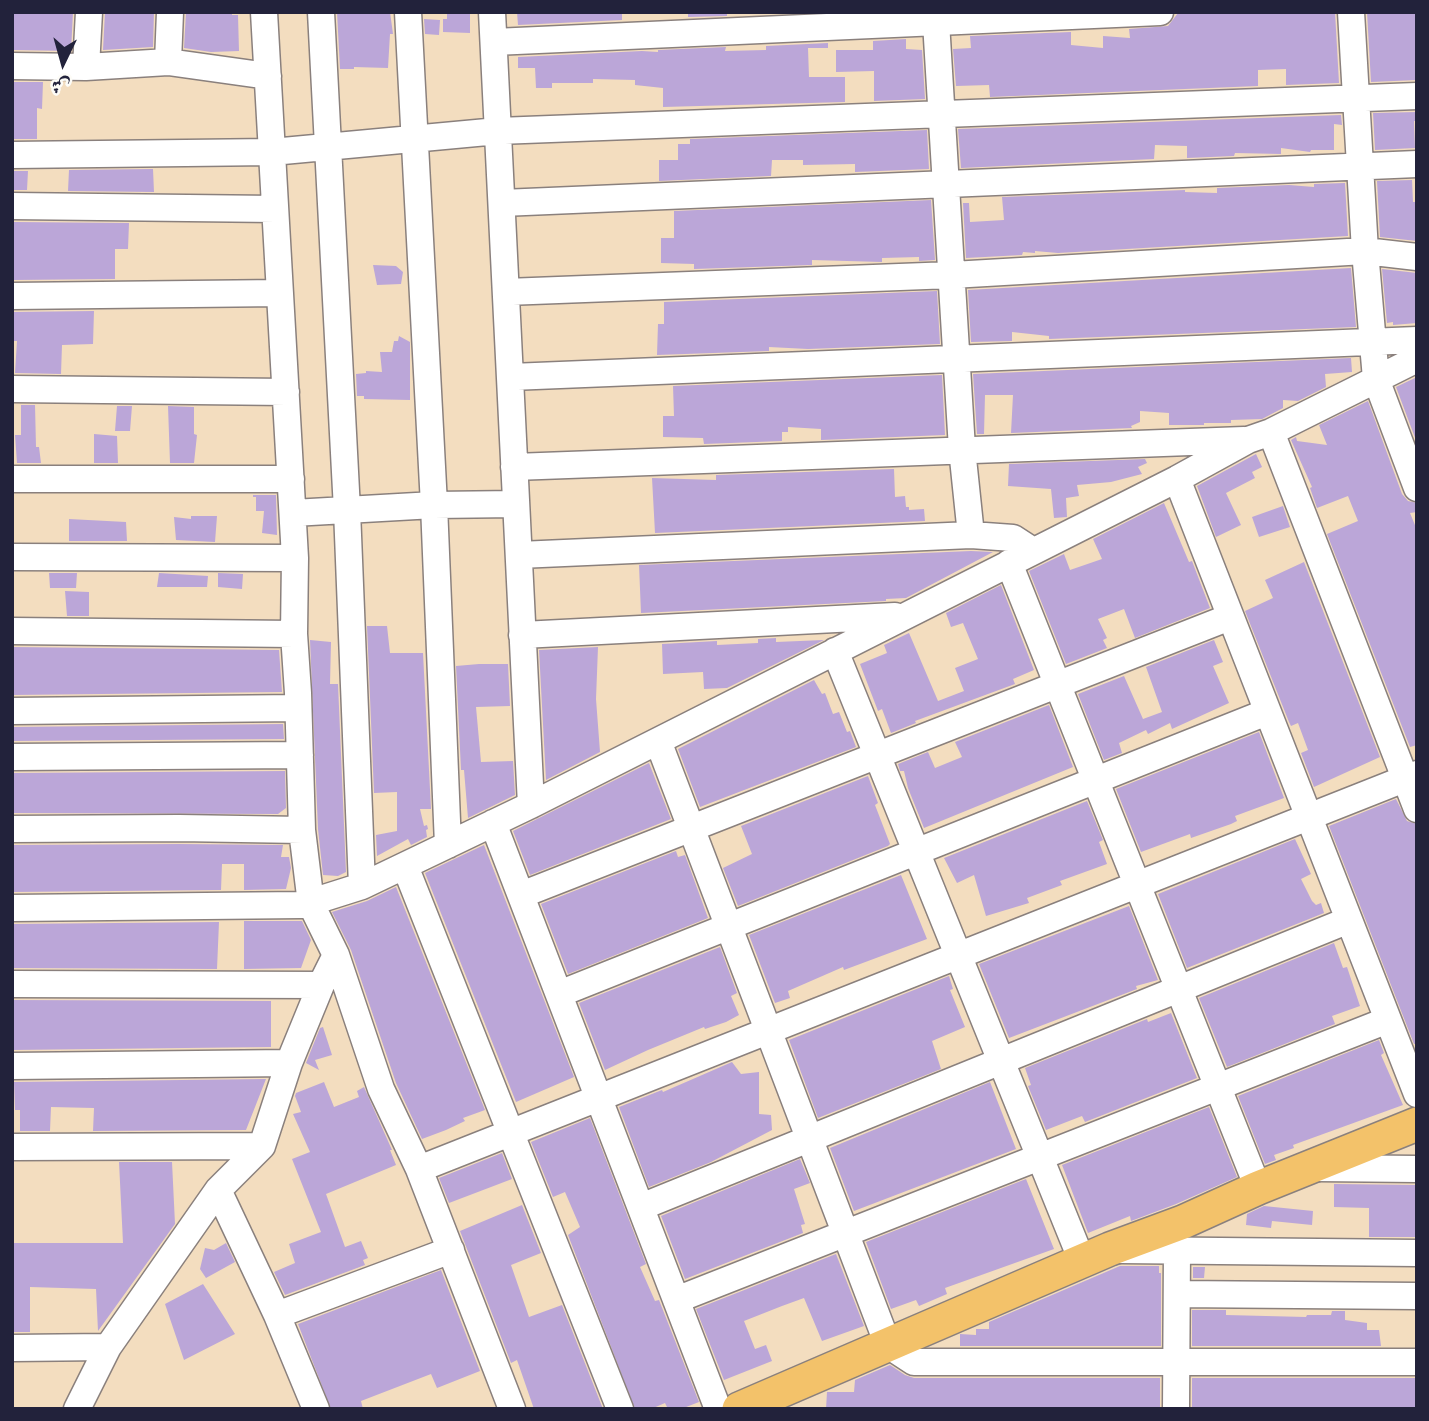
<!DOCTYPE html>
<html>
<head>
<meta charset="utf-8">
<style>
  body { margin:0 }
  #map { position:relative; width:1429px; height:1421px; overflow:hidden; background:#f3ddbf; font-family:"Sorts Mill Goudy",Amiri,serif }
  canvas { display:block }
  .frame { position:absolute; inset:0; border:14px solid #22223b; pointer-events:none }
  .north { position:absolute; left:28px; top:28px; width:70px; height:70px; -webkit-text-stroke:5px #fdfcf7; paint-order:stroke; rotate:185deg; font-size:19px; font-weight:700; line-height:28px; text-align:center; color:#22223b }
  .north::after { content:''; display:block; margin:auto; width:24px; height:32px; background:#22223b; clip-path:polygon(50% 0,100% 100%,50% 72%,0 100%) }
</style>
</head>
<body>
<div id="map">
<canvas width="1429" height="1421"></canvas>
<div class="frame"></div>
<div class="north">ش</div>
</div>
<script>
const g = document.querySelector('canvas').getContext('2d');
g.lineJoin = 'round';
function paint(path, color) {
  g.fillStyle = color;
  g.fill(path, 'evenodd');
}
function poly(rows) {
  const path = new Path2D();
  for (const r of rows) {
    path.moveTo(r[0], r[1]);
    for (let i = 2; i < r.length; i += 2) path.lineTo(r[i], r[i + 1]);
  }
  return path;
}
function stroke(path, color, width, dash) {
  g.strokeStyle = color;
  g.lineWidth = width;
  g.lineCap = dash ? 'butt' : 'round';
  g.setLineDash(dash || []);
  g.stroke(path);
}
paint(poly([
  [12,12,73,12,71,51,12,50],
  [105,12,154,12,153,47,103,50],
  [186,12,232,12,232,15,238,15,239,51,211,52,184,48],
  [337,12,390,12,393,34,390,34,388,68,354,67,354,69,340,69],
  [447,12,470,12,470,33,443,32,443,19,447,19],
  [517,12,622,12,622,20,518,25],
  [688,12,727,12,727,16,688,17],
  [1247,12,1335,12,1339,83,1286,85,1286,69,1258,70,1258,86,990,97,989,85,956,86,953,49,971,48,970,36,1071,32,1071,45,1103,48,1103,36,1130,38,1129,29,1168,26,1178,13],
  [1367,12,1417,12,1417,80,1371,82],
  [424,19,440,20,439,35,425,34],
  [906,39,906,49,922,50,925,99,874,101,874,71,836,72,836,50,873,50,873,41],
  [828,43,828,48,808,48,809,77,845,77,845,102,663,107,663,88,635,85,635,80,593,79,593,83,552,83,552,88,536,88,535,68,518,68,518,57,642,51,658,52,658,50,726,47,725,51,766,50,766,46],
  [12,82,43,82,42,109,37,108,37,139,12,139],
  [1417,112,1417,121,1414,121,1415,148,1375,150,1373,113],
  [1341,115,1342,125,1334,124,1334,150,1311,150,1310,152,1281,148,1281,154,1235,153,1234,156,1187,158,1187,146,1155,145,1154,159,961,168,958,129],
  [927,130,929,169,855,172,855,164,803,165,803,160,772,160,771,176,659,181,659,160,678,160,678,144,690,144,690,139],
  [153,169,154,192,68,191,69,170],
  [12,171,28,171,27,190,12,190],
  [1412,180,1413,202,1417,202,1417,241,1380,237,1377,181],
  [1345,183,1348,236,1058,253,1035,251,1035,253,1023,252,1022,255,966,258,963,203,969,203,970,222,1004,220,1002,197,1185,190,1185,192,1217,193,1217,188,1289,185,1314,187,1314,184],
  [931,200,935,260,919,261,919,257,882,258,882,262,812,260,812,265,694,269,694,264,661,263,661,238,674,238,674,211],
  [14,222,129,223,128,249,115,249,115,279,14,280],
  [373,265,396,266,403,272,401,284,377,285],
  [1351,268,1356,327,1049,339,1049,336,1012,332,1012,341,971,342,968,290],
  [1382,269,1417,273,1417,323,1393,325,1393,322,1387,323],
  [937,291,940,344,808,349,769,347,769,351,657,355,658,324,664,324,664,302],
  [94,311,93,344,62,345,61,374,15,373,17,341,12,341,12,312],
  [399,336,410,342,410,400,364,399,364,396,357,396,356,374,366,373,366,371,382,372,380,352,392,352,394,341,398,341],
  [1351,358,1352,372,1325,374,1326,387,1298,401,1283,400,1283,408,1262,419,1231,420,1231,423,1204,423,1204,425,1169,425,1169,413,1140,411,1140,422,1131,426,1132,428,1011,433,1013,395,985,395,984,434,977,434,973,374],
  [942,375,945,435,821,440,821,429,788,427,788,432,782,432,782,441,704,444,703,438,663,437,663,416,674,416,673,386],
  [1417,377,1417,443,1396,387],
  [1368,401,1402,494,1408,501,1417,503,1417,512,1410,513,1417,530,1417,745,1410,747,1327,534,1358,521,1348,496,1317,508,1310,488,1312,487,1291,440,1296,437,1297,441,1327,445,1319,425],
  [21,405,35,405,36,447,39,447,41,463,17,463,15,435,21,435],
  [117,406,132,406,130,431,115,431],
  [168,406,194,407,194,434,197,435,194,463,170,463],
  [94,434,117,436,118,463,94,463],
  [1256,454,1262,467,1252,472,1255,478,1226,493,1241,525,1216,537,1197,486],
  [1145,459,1147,463,1138,467,1142,474,1111,482,1077,485,1079,496,1066,498,1067,517,1054,518,1051,489,1008,486,1009,464],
  [894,469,895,497,905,496,906,507,909,507,909,510,924,509,925,521,655,533,652,478,716,480,716,475],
  [253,495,276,495,277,535,262,533,264,511,256,511,256,497,253,497],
  [1164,503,1189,562,1192,561,1210,608,1135,638,1124,609,1098,619,1107,638,1103,640,1107,648,1066,664,1029,571,1064,554,1070,570,1102,559,1093,539],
  [1283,506,1290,527,1259,537,1252,517],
  [191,516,217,516,215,542,176,540,174,517,191,519],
  [69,519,126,522,127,541,69,541],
  [971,551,993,552,906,598,886,599,886,601,641,613,639,565],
  [1304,562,1380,757,1314,787,1301,753,1308,750,1298,723,1291,726,1289,722,1245,611,1273,598,1265,580],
  [49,573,77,573,76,588,50,588],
  [159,573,208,576,207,587,157,587],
  [218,573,243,574,242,589,218,587],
  [1001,585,1034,670,1013,679,1015,684,915,721,916,723,891,733,882,709,878,711,860,664,887,653,884,645,909,633,938,701,964,691,955,668,978,659,963,623,951,627,946,613],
  [65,591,89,592,89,616,67,616],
  [367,626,387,626,390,653,423,653,431,809,420,809,424,826,427,825,428,829,426,830,427,837,411,845,408,839,377,856,376,835,397,831,397,792,374,793],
  [776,638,776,642,824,640,727,688,704,689,703,672,663,674,662,644,717,641,717,645,758,643,758,639],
  [310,640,331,642,330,684,338,684,346,872,338,876,323,875,318,829],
  [1214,640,1223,662,1213,666,1229,703,1172,729,1170,723,1148,734,1146,730,1119,743,1122,753,1104,760,1078,694,1124,676,1143,719,1162,712,1146,667],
  [12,647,279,650,282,692,12,695],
  [598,647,596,699,600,752,546,780,539,650],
  [479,664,508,664,510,706,476,707,481,762,513,761,515,795,468,818,464,770,461,770,456,666],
  [814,680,822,694,825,693,833,714,839,712,847,732,850,731,856,747,700,807,678,749],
  [1049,705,1073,767,924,828,908,788,904,771,900,771,898,764,928,752,935,768,962,757,955,742],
  [283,724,284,739,12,741,12,727],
  [1259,732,1284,798,1235,816,1237,821,1231,824,1191,838,1190,834,1141,852,1116,789],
  [649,763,671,819,530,875,513,831],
  [285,771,286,808,278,814,12,813,13,773],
  [868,776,878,803,875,805,890,844,888,846,738,906,723,868,752,854,741,826],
  [1396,799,1407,821,1417,824,1417,1044,1414,1044,1329,826],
  [1087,801,1103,840,1099,842,1107,864,1060,881,1062,885,1027,898,1029,903,986,916,974,875,957,883,944,858],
  [1295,839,1311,874,1301,879,1312,901,1316,905,1321,903,1324,913,1187,968,1158,894],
  [179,844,283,845,281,857,289,857,291,868,286,889,244,890,244,864,222,864,221,890,12,892,12,845],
  [484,845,574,1077,516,1102,425,873],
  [676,851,678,857,685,855,708,918,568,974,541,904],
  [901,875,927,939,844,970,843,967,788,991,790,998,775,1003,749,935],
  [396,887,485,1110,463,1118,465,1121,446,1130,422,1139,396,1083,351,950,332,912,367,901],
  [1129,906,1158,980,1136,986,1137,989,1009,1038,979,964],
  [244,921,302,921,311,940,301,968,244,969],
  [219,922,217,969,12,968,12,924],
  [1334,943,1343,968,1347,967,1360,1006,1332,1016,1335,1024,1227,1067,1199,998],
  [720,947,737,993,731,996,739,1015,726,1022,705,1029,704,1027,648,1050,605,1070,579,1003],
  [949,976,953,989,950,990,965,1027,932,1041,941,1069,818,1118,789,1040],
  [12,1000,271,1001,271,1047,12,1050],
  [1171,1013,1197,1078,1085,1122,1082,1116,1046,1130,1028,1086,1031,1085,1025,1068,1147,1019,1148,1022],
  [323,1027,332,1055,315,1060,319,1070,306,1063,320,1028],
  [1379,1040,1384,1053,1381,1055,1403,1105,1293,1145,1294,1148,1274,1155,1276,1160,1265,1164,1238,1096],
  [732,1062,741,1074,759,1072,759,1114,771,1115,772,1130,711,1162,649,1187,619,1107,662,1090,663,1092],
  [266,1079,246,1130,93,1131,94,1108,51,1107,50,1131,20,1131,20,1110,15,1110,14,1082],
  [324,1082,334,1107,359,1097,357,1091,364,1087,392,1150,390,1150,396,1165,326,1194,345,1247,361,1241,368,1258,363,1260,365,1265,285,1295,274,1272,295,1263,289,1244,321,1232,292,1159,310,1152,293,1114,301,1112,295,1096,296,1093],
  [990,1082,1016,1149,854,1211,830,1148],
  [1209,1107,1237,1177,1176,1204,1131,1221,1130,1216,1088,1233,1062,1165],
  [590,1118,646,1264,640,1267,655,1301,659,1300,699,1402,681,1409,668,1409,665,1403,651,1409,635,1409,568,1235,580,1227,565,1192,553,1197,531,1142],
  [502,1153,512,1179,449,1203,439,1178],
  [800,1159,810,1183,794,1189,805,1224,801,1225,803,1233,685,1279,661,1216],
  [119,1162,172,1162,175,1224,98,1331,96,1289,30,1287,30,1332,12,1332,12,1243,123,1243],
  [1026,1179,1054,1249,945,1288,947,1294,919,1306,916,1300,891,1309,866,1242],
  [1334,1184,1417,1185,1417,1237,1369,1237,1369,1208,1334,1207],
  [522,1205,541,1253,511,1265,529,1317,562,1305,603,1409,534,1409,517,1360,511,1363,460,1231],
  [1264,1206,1313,1211,1312,1225,1272,1221,1271,1228,1246,1225,1247,1214],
  [226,1243,235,1262,206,1278,200,1269,205,1248,214,1250],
  [836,1254,864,1326,822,1341,804,1298,782,1306,744,1321,755,1349,766,1345,772,1361,724,1380,696,1309],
  [1120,1266,1159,1266,1159,1273,1161,1273,1161,1346,960,1346,960,1334,976,1335,976,1329,989,1329,989,1322],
  [1193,1267,1205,1267,1204,1278,1193,1278],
  [441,1270,480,1371,437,1388,431,1374,361,1401,363,1409,331,1409,298,1324],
  [203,1284,235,1334,184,1360,165,1304],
  [1192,1310,1226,1310,1226,1315,1306,1317,1307,1315,1331,1315,1332,1311,1345,1311,1345,1320,1367,1323,1367,1330,1379,1330,1381,1346,1192,1346],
  [890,1365,905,1375,914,1378,1160,1378,1160,1409,826,1409,827,1392,854,1392,855,1380],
  [1192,1378,1417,1378,1417,1397,1415,1409,1192,1409]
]), '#bba6d8');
const minor = poly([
  [264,12,295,558,294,634,298,693,302,830,311,904,336,955,381,1089,419,1169,512,1409],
  [321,12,347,510,362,886],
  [408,12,434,505,448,845],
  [492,12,531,805],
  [1351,12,1365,251,1376,379,1417,488],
  [936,22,962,449,971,535],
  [494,42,1160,12],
  [168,62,170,12],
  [12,66,86,67,168,62,268,76],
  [86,67,89,12],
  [12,155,272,152,498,131,1417,96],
  [502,203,1417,164],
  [12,206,275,209],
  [506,292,952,275,1365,251,1417,257],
  [12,296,280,293],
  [511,377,1417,340],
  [12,389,286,392],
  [1271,432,1417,809],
  [514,467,1244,440],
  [12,479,291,479],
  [1177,479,1417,1094],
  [293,513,434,505,516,504],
  [519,555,971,535,1013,538,1033,551],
  [12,557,295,558],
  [1009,563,1258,1188],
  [12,631,294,634],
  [522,635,895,616],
  [835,651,1082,1261],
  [12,711,298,708],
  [658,741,888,1345,914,1362,1417,1362],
  [12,757,300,755],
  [493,823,718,1409],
  [12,829,179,828,302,830],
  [405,866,620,1409],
  [521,895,1230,617],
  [12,908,302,905,362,886,531,805,1177,479,1248,440,1271,432,1417,359],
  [12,984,321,985],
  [559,994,1267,712],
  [12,1066,289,1063],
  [12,1147,262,1146],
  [1317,1168,1417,1169],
  [419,1169,1417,774],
  [218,1190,277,1315,316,1409],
  [641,1207,1349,920],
  [1121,1250,1417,1253],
  [1177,1294,1417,1296],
  [676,1300,1388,1020],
  [277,1315,451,1250],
  [12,1348,108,1347],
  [77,1409,108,1347,218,1190,262,1146,289,1063,321,985,336,955],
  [1176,1409,1177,1250]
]);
const major = poly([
  [739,1409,1110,1249,1183,1222,1258,1188,1417,1124]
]);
stroke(minor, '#8a807d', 29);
stroke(major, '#8a807d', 36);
stroke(minor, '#fff', 26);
stroke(major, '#f3c26a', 33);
</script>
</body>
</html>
